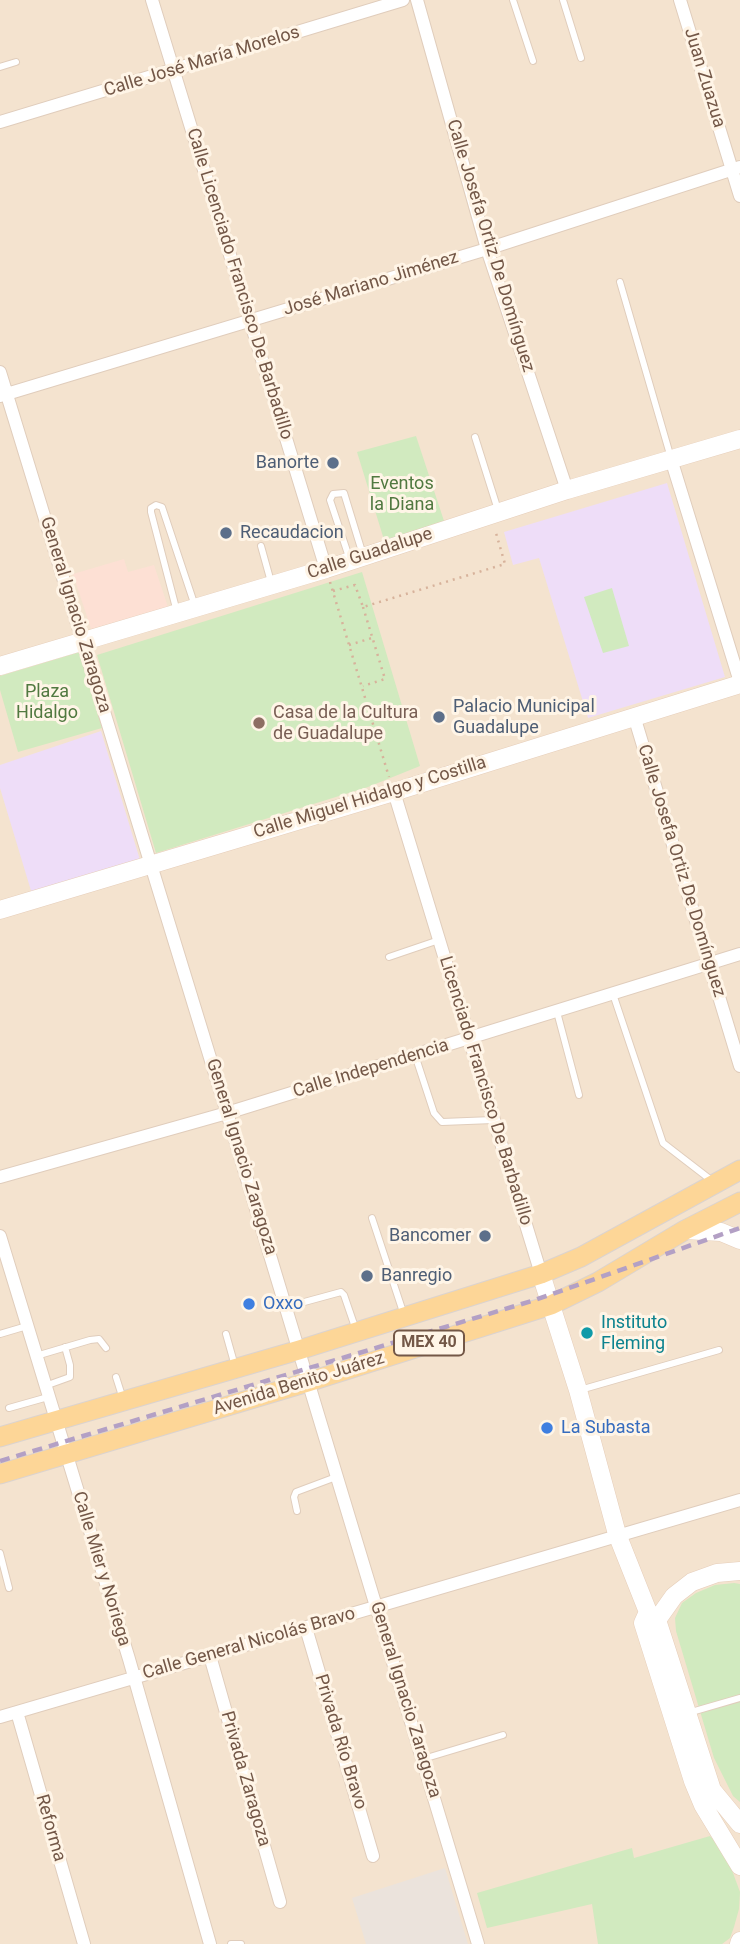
<!DOCTYPE html>
<html>
<head>
<meta charset="utf-8">
<style>
  body { margin:0 }
  canvas { display:block; background:#fcf1e0 }
</style>
</head>
<body>
<canvas width="740" height="1944"></canvas>
<script>
const g = document.querySelector('canvas').getContext('2d');
g.lineJoin = 'round';
function paint(path, color) {
  g.fillStyle = color;
  g.fill(path, 'evenodd');
}
function poly(rows) {
  const path = new Path2D();
  for (const r of rows) {
    path.moveTo(r[0], r[1]);
    for (let i = 2; i < r.length; i += 2) path.lineTo(r[i], r[i + 1]);
  }
  return path;
}
function stroke(path, color, width, dash) {
  g.strokeStyle = color;
  g.lineWidth = width;
  g.lineCap = dash ? 'butt' : 'round';
  g.setLineDash(dash || []);
  g.stroke(path);
}
function drawText(font, color, halo, rows, align = 'center') {
  g.font = font + ' Roboto,sans-serif';
  g.lineWidth = 6;
  g.setLineDash([]);
  g.textBaseline = 'middle';
  g.strokeStyle = halo;
  g.fillStyle = color;
  for (const [text, x, y, turn = 0] of rows) {
    g.save();
    g.translate(x, y);
    g.rotate((+turn || 0) * Math.PI / 180);
    g.textAlign = isNaN(turn) ? turn : align;
    if (halo) g.strokeText(text, 0, 0);
    g.fillText(text, 0, 0);
    g.restore();
  }
}
paint(poly([
  [0,0,740,0,740,1944,0,1944]
]), '#f4e3cf');
paint(poly([
  [124,559,128,572,154,565,168,607,91,629,73,574]
]), '#fde0d4');
paint(poly([
  [445,1868,468,1944,366,1944,352,1898]
]), '#ebe3dc');
paint(poly([
  [667,483,725,677,588,718,539,558,513,565,504,532],
  [101,731,140,860,32,894,0,788,0,765]
]), '#eeddf8');
paint(poly([
  [416,436,445,524,385,543,357,452],
  [362,572,420,766,368,787,156,853,97,655],
  [612,588,629,646,603,653,584,597],
  [80,652,102,728,18,752,0,690,0,676],
  [734,1583,740,1584,740,1802,733,1796,714,1758,676,1631,675,1618,682,1603,696,1593,715,1585],
  [710,1836,726,1854,740,1892,739,1909,734,1927,730,1938,722,1944,598,1944,592,1904,487,1928,477,1893,632,1848,634,1858]
]), '#d1eabf');
const lane = poly([
  [513,0,533,61],
  [563,0,581,58],
  [0,67,16,62],
  [620,282,671,458],
  [475,437,498,510],
  [261,546,271,582],
  [350,560,330,500,333,494,344,493,363,555],
  [177,612,151,512,151,508,156,505,162,507,195,606],
  [389,957,439,940],
  [613,994,663,1143,711,1180],
  [557,1012,579,1095],
  [415,1055,434,1113,442,1122,493,1120],
  [372,1218,404,1315],
  [286,1307,341,1292,344,1295,356,1330],
  [0,1334,27,1326],
  [226,1334,235,1366],
  [36,1356,90,1340,99,1339,106,1348],
  [116,1377,123,1399],
  [45,1386,70,1377,70,1365,65,1347],
  [580,1390,719,1350],
  [9,1408,48,1397],
  [297,1511,294,1497,296,1492,336,1477],
  [0,1553,9,1588],
  [688,1713,740,1698],
  [423,1759,503,1735],
  [231,1944,241,1944]
]);
const street = poly([
  [152,0,326,569],
  [417,0,487,249,567,490],
  [680,0,740,196],
  [0,122,403,0],
  [0,372,227,1113,478,1944],
  [0,396,487,249,740,167],
  [671,459,740,682],
  [634,716,740,1066],
  [394,792,541,1274],
  [0,1177,227,1113,740,954],
  [0,1236,129,1659,210,1944],
  [306,1628,373,1856],
  [210,1656,280,1902],
  [17,1712,84,1944],
  [0,1717,740,1500]
]);
const secondary = poly([
  [0,666,326,569,567,490,740,439],
  [0,910,394,792,740,684],
  [685,1230,721,1232,740,1240],
  [541,1274,578,1390,617,1534,648,1612,657,1620,712,1790,740,1824],
  [648,1612,643,1623,693,1781,703,1805,740,1866],
  [646,1622,657,1620,674,1596,692,1582,717,1573,740,1571],
  [739,1944,740,1941]
]);
const primary = poly([
  [0,1437,299,1350,541,1274,581,1257,740,1170],
  [0,1474,308,1382,551,1305,598,1282,685,1230,740,1202]
]);
stroke(lane, '#e0cdbc', 8);
stroke(street, '#e0cdbc', 14);
stroke(secondary, '#e6ceba', 19);
stroke(primary, '#dbd3cf', 21);
stroke(poly([
  [330,582,389,777],
  [333,591,355,585,363,607,505,564,496,533],
  [363,607,385,679,363,686],
  [349,645,372,638]
]), '#d7b29b', 2.5, [2, 5]);
stroke(lane, '#fff', 6);
stroke(street, '#fff', 12);
stroke(secondary, '#fff', 18);
stroke(primary, '#fdd697', 19);
stroke(poly([
  [0,1461,535,1300,740,1228]
]), '#b3a0c5', 4.5, [10, 7]);
for (const [x, y, r, color] of [
  [333,463,7,"#5c6f8a"],
  [226,533,7,"#5c6f8a"],
  [439,717,7,"#5c6f8a"],
  [259,723,7,"#8d6e63"],
  [485,1236,7,"#5c6f8a"],
  [367,1276,7,"#5c6f8a"],
  [249,1304,7,"#3f7fe0"],
  [587,1333,7,"#0f9aa8"],
  [547,1428,7,"#3f7fe0"]
]) {
  const dot = new Path2D();
  dot.arc(x, y, r, 0, 2 * Math.PI);
  g.fillStyle = color;
  g.fill(dot);
  stroke(dot, '#fff5e7', 2.5);
}
for (const [x, y, w] of [
  [429,1343,70]
]) {
  const box = new Path2D();
  box.roundRect(x - w / 2, y - 12.5, w, 25, 5);
  g.fillStyle = '#fff5e7';
  g.fill(box);
  stroke(box, '#735747', 2);
}
drawText('bold 16px', '#735747', null, [
  ["MEX 40",429,1343]
]);
drawText('18px', '#735747', '#fff5e7', [
  ["Calle José María Morelos",202,62,-17],
  ["Juan Zuazua",704,78,73],
  ["Calle Josefa Ortiz De Domínguez",490,246,73],
  ["Calle Licenciado Francisco De Barbadillo",239,284,73],
  ["José Mariano Jiménez",371,284,-17],
  ["Calle Guadalupe",370,554,-18],
  ["General Ignacio Zaragoza",75,615,73],
  ["Calle Miguel Hidalgo y Costilla",370,798,-17],
  ["Calle Josefa Ortiz De Domínguez",681,871,73],
  ["Calle Independencia",371,1069,-17],
  ["Licenciado Francisco De Barbadillo",485,1091,73],
  ["General Ignacio Zaragoza",241,1157,73],
  ["Avenida Benito Juárez",299,1384,-17],
  ["Calle Mier y Noriega",101,1569,73],
  ["Calle General Nicolás Bravo",249,1644,-16],
  ["General Ignacio Zaragoza",405,1700,73],
  ["Privada Río Bravo",340,1742,73],
  ["Privada Zaragoza",245,1779,74],
  ["Reforma",50,1828,74]
]);
drawText('18px', '#4e5e75', '#fff5e7', [
  ["Banorte",319,463,"right"],
  ["Recaudacion",240,533],
  ["Palacio Municipal",453,707],
  ["Guadalupe",453,728],
  ["Bancomer",471,1236,"right"],
  ["Banregio",381,1276]
], 'left');
drawText('18px', '#517940', '#fff5e7', [
  ["Eventos",402,484],
  ["la Diana",402,505],
  ["Plaza",47,692],
  ["Hidalgo",47,713]
]);
drawText('18px', '#785e54', '#fff5e7', [
  ["Casa de la Cultura",273,713],
  ["de Guadalupe",273,734]
], 'left');
drawText('18px', '#366cbe', '#fff5e7', [
  ["Oxxo",263,1304],
  ["La Subasta",561,1428]
], 'left');
drawText('18px', '#0d838f', '#fff5e7', [
  ["Instituto",601,1323],
  ["Fleming",601,1344]
], 'left');
</script>
</body>
</html>
